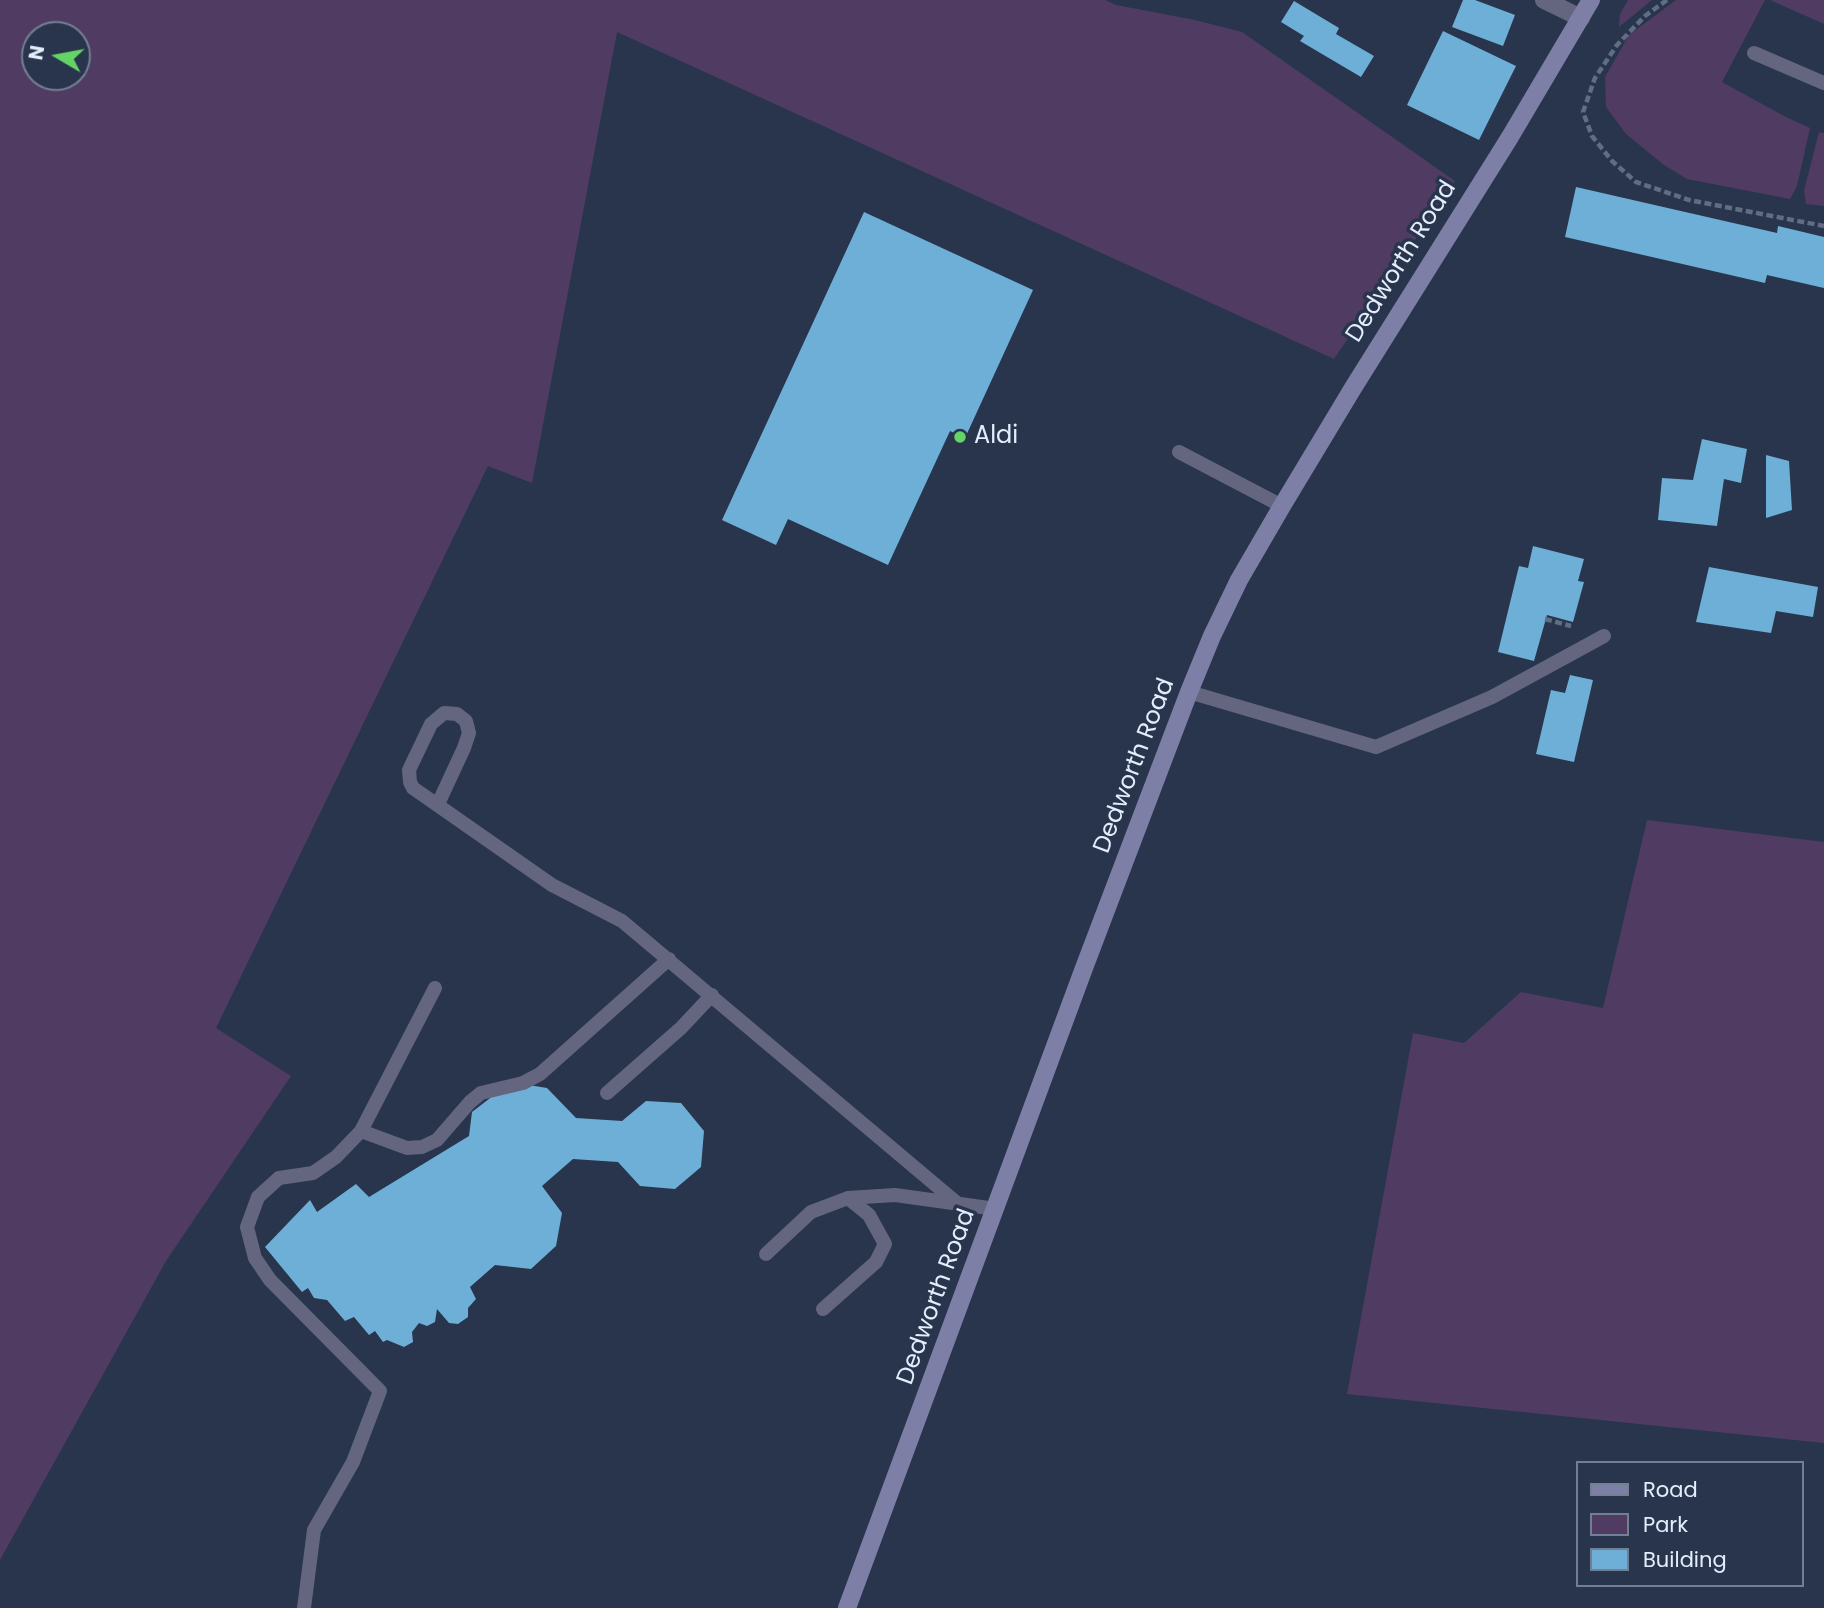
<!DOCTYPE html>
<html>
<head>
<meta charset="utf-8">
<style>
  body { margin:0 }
  #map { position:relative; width:1824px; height:1608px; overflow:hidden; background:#28354c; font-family:Poppins,sans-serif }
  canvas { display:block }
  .legend { position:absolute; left:1576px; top:1461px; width:228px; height:126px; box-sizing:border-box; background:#28354c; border:2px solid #737f92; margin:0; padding:9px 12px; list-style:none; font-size:21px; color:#e4edfc }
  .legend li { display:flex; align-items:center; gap:14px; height:35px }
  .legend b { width:35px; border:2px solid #737f92 }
  .north { position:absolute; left:21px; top:21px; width:70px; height:70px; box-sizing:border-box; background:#28354c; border:2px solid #737f92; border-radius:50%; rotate:280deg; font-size:19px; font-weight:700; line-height:28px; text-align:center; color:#e4edfc }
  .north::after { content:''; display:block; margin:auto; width:24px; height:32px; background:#64d467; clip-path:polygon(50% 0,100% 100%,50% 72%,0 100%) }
</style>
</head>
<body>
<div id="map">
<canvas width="1824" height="1608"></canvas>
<ul class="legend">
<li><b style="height:9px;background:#7e7fa7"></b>Road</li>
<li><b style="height:19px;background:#503c63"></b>Park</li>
<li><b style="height:19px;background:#6eafd8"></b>Building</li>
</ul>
<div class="north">N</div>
</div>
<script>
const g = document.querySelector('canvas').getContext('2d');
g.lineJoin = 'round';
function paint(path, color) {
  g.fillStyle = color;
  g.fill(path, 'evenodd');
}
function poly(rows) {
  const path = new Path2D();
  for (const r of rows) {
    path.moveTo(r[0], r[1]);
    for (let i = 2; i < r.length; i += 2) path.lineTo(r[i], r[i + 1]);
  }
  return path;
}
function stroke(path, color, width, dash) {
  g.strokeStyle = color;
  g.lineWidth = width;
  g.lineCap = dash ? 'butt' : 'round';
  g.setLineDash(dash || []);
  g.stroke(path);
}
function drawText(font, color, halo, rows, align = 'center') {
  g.font = font + ' Poppins,sans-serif';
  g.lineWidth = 7;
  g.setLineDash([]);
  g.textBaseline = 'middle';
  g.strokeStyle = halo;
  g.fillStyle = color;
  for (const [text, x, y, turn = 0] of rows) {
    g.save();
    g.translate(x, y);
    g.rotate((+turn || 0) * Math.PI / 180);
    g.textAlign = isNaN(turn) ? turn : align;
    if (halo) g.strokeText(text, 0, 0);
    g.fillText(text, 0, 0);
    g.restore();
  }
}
paint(poly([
  [0,0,1105,0,1116,5,1195,20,1242,32,1455,181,1334,359,617,32,532,483,488,466,216,1028,291,1076,166,1261,0,1560],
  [35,35,77,35,77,77,35,77],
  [1628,0,1652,0,1619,27,1620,14],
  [1676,0,1765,0,1722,82,1784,116,1810,128,1797,186,1790,199,1687,179,1664,165,1626,134,1606,107,1605,77,1629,35],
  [1770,0,1824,0,1824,24],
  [1819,132,1824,133,1824,206,1806,204,1804,191],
  [1647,820,1824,842,1824,1443,1347,1394,1413,1033,1464,1043,1521,992,1603,1008]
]), '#503c63');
paint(poly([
  [1463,0,1475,0,1515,15,1503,46,1452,27],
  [1294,1,1339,28,1336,34,1374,56,1361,77,1300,41,1304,36,1281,22],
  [1443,31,1516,66,1479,140,1407,105],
  [1576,187,1777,233,1778,226,1824,237,1824,288,1767,275,1765,283,1565,237],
  [864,212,1033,290,965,438,950,431,888,565,788,519,776,545,722,520],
  [1702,439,1747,449,1741,483,1724,479,1717,526,1658,520,1662,478,1693,480],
  [1766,455,1789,461,1792,510,1766,518],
  [1533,546,1584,559,1578,581,1584,582,1573,622,1547,615,1534,661,1498,652,1519,566,1528,568],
  [1709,567,1818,587,1813,617,1776,611,1771,633,1696,622],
  [1570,675,1593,680,1574,762,1536,754,1551,690,1565,693],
  [511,1082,547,1088,576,1118,622,1121,646,1101,681,1103,704,1131,701,1167,675,1189,640,1186,618,1162,573,1159,542,1186,562,1213,556,1246,531,1269,495,1265,470,1287,476,1299,468,1308,468,1317,458,1324,449,1323,437,1309,435,1322,427,1326,419,1323,412,1332,413,1342,404,1347,387,1340,383,1342,375,1331,369,1335,354,1317,345,1321,327,1300,314,1298,308,1288,302,1292,265,1247,310,1200,317,1212,356,1184,369,1197,469,1136,472,1112]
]), '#6eafd8');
stroke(poly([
  [1667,0,1645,16,1617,45,1595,78,1583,112,1592,136,1612,161,1636,182,1689,200,1824,226],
  [1545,619,1571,626]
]), '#616d82', 4.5, [7, 3.5]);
stroke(poly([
  [1754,53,1824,83],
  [1179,452,1282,506],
  [1189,692,1376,747,1492,697,1604,636],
  [438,804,464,748,469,733,466,721,457,714,444,713,431,724,409,770,410,782,413,788,552,885,622,921,957,1203],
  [607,1093,681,1028,712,995],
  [361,1131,407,1148,422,1147,437,1140,470,1102,481,1093,523,1083,540,1074,669,959],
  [766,1254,811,1212,848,1198,895,1195,996,1209],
  [823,1309,876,1262,885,1244,869,1215,848,1198],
  [304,1608,314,1530,353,1462,380,1391,270,1280,255,1258,247,1227,258,1197,279,1178,313,1173,336,1157,361,1131,435,988]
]), '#64657e', 14);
stroke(poly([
  [1544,0,1581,18]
]), '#64657e', 18);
stroke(poly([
  [847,1608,1084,968,1189,692,1212,636,1239,580,1282,506,1353,388,1510,137,1591,0]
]), '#7e7fa7', 18);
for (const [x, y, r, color] of [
  [960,437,7,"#64d467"]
]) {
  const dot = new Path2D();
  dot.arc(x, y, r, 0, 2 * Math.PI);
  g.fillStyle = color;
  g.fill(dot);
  stroke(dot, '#28354c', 2.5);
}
drawText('24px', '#e4edfc', '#28354c', [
  ["Dedworth Road",1402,262,-58],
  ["Dedworth Road",1135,766,-69],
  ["Dedworth Road",937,1297,-70]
]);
drawText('24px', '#e4edfc', '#28354c', [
  ["Aldi",974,437]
], 'left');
</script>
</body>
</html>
